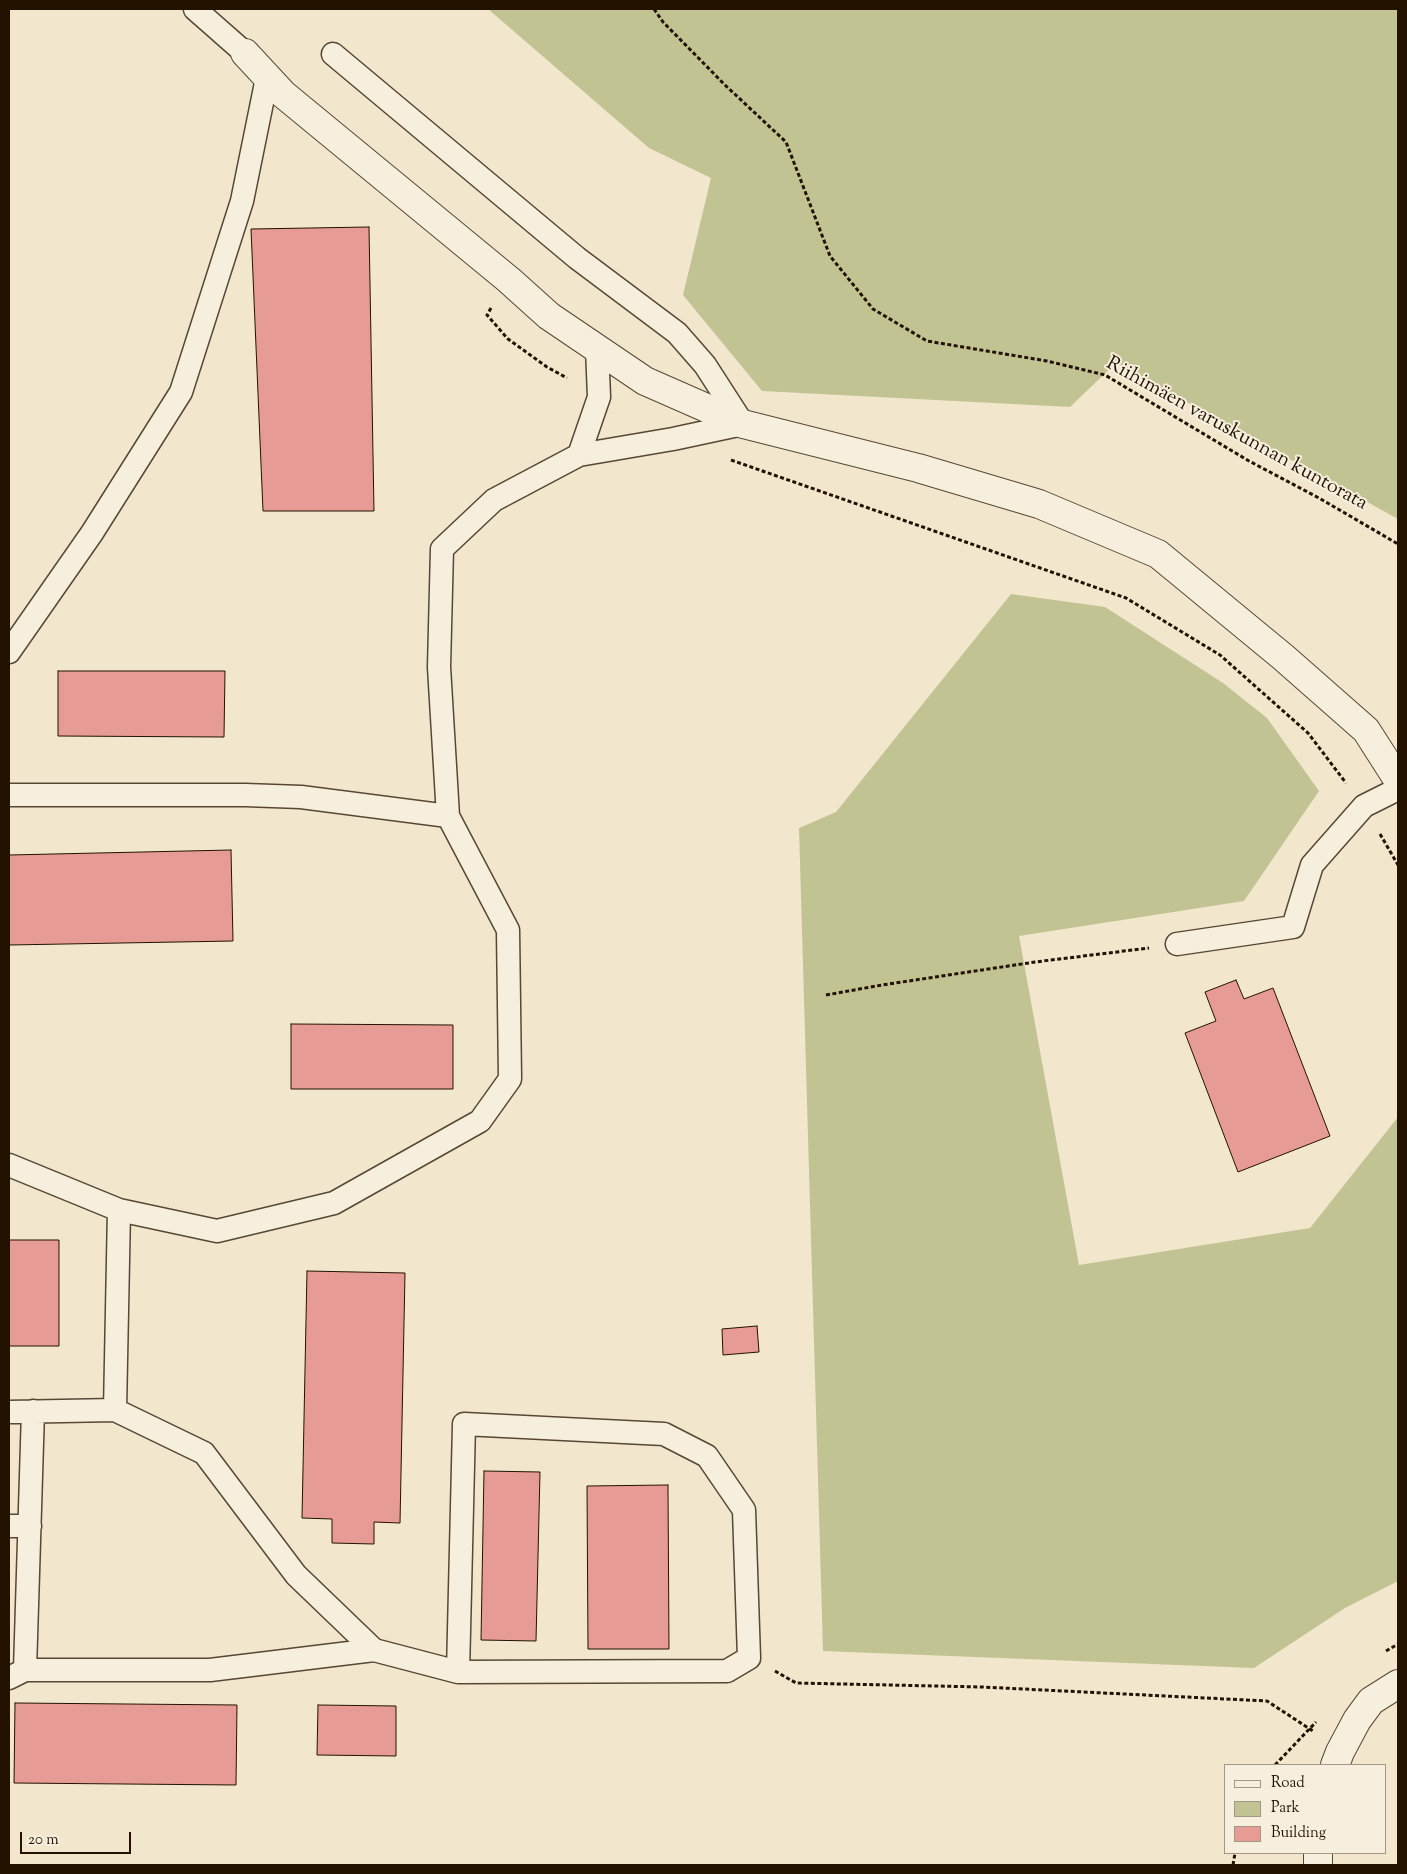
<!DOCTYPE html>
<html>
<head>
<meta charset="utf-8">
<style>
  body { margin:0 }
  #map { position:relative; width:1407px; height:1874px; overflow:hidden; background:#f2e7cd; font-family:"Sorts Mill Goudy",serif }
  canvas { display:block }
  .frame { position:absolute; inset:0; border:10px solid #231200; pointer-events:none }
  .legend { position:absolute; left:1224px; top:1764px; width:162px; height:90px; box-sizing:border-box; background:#f7efde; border:1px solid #a29785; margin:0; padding:6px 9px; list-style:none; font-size:15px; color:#231200 }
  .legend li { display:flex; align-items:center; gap:10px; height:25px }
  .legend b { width:25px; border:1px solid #a29785 }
  .scale { position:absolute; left:20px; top:1832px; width:111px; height:22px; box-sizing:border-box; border:2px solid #231200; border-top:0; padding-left:6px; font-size:15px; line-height:18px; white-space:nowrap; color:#231200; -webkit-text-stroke:4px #f7efde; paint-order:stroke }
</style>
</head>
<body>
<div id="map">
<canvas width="1407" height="1874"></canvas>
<div class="frame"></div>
<ul class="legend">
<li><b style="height:6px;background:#f7efde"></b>Road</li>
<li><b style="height:14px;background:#c2c393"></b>Park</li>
<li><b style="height:14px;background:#e69c94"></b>Building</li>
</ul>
<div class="scale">20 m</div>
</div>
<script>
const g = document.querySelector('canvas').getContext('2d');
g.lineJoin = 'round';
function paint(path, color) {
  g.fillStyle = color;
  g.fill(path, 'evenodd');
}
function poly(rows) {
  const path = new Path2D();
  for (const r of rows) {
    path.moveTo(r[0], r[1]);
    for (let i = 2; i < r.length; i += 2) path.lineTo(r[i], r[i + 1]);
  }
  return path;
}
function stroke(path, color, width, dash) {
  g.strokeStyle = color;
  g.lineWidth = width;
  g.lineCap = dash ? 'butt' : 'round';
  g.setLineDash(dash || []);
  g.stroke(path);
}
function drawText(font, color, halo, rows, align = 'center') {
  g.font = font + ' "Sorts Mill Goudy",serif';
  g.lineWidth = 4;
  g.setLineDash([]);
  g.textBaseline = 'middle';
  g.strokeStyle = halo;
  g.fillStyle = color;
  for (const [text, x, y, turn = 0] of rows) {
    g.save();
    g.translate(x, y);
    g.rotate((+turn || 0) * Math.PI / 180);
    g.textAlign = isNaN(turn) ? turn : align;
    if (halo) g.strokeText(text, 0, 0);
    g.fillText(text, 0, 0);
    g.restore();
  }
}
paint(poly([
  [488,9,1398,9,1398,519,1116,363,1070,407,762,391,683,295,711,178,649,148],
  [1011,594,1105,607,1223,683,1267,718,1319,791,1244,901,1019,936,1079,1265,1310,1228,1398,1117,1398,1581,1345,1608,1254,1668,823,1651,799,828,836,812]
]), '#c2c393');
const building = poly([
  [369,227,374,511,263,511,251,229,369,227],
  [58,671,225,671,224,737,58,736,58,671],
  [231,850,233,941,9,945,9,855,231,850],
  [1236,980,1244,999,1273,988,1330,1136,1238,1172,1185,1033,1216,1021,1205,992,1236,980],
  [291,1024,453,1025,453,1089,291,1089,291,1024],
  [9,1240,59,1240,59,1346,9,1346,9,1240],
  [307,1271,405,1273,400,1523,374,1522,374,1544,332,1543,332,1519,302,1518,307,1271],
  [757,1326,759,1352,723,1355,722,1329,757,1326],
  [484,1471,540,1472,536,1641,481,1640,484,1471],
  [668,1485,669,1649,588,1649,587,1486,668,1485],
  [15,1703,237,1705,236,1785,14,1783,15,1703],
  [318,1705,396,1706,396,1756,317,1755,318,1705]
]);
paint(building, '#e69c94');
stroke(building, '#231200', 1);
const service = poly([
  [195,9,245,53],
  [579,455,599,397,597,348],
  [9,652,92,533,181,392,242,201,267,78],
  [9,795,245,795,301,797,448,816],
  [1177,944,1293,927,1312,865,1364,806,1398,789],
  [9,1165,119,1210,217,1231,334,1203,480,1121,510,1079,508,930,448,816,439,667,442,549,494,500,579,455,673,439,743,424,705,365,677,333,577,258,333,54],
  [115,1410,119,1210],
  [9,1412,115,1410,204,1453,296,1575,374,1650,458,1672,727,1671,749,1658,744,1510,707,1456,664,1434,464,1424,458,1672],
  [9,1526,30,1526],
  [25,1670,33,1411],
  [9,1678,25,1670,210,1670,374,1650]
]);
const minor = poly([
  [245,53,283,94,509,280,549,316,645,381,743,424,918,468,1039,504,1158,554,1283,657,1366,730,1398,780],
  [1335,1765,1340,1752,1357,1720,1371,1701,1398,1684],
  [1318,1865,1318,1853]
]);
stroke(service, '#574733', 25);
stroke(minor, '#574733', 30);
stroke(poly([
  [654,9,663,22,725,85,786,142,830,256,873,309,927,341,1047,361,1105,375,1249,461,1319,498,1398,544],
  [491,308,487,315,508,339,547,367,567,378],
  [731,460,1126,598,1220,655,1308,733,1346,783],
  [1380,834,1398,865],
  [826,995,882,985,1035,962,1149,948],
  [1386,1651,1398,1644],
  [775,1671,796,1683,982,1687,1267,1701,1313,1731],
  [1275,1765,1316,1722],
  [1233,1865,1235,1853]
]), '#231200', 3, [4, 2.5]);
stroke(service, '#f7efde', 22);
stroke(minor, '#f7efde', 28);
drawText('20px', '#231200', '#f7efde', [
  ["Riihimäen varuskunnan kuntorata",1236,435,29]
]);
</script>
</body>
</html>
